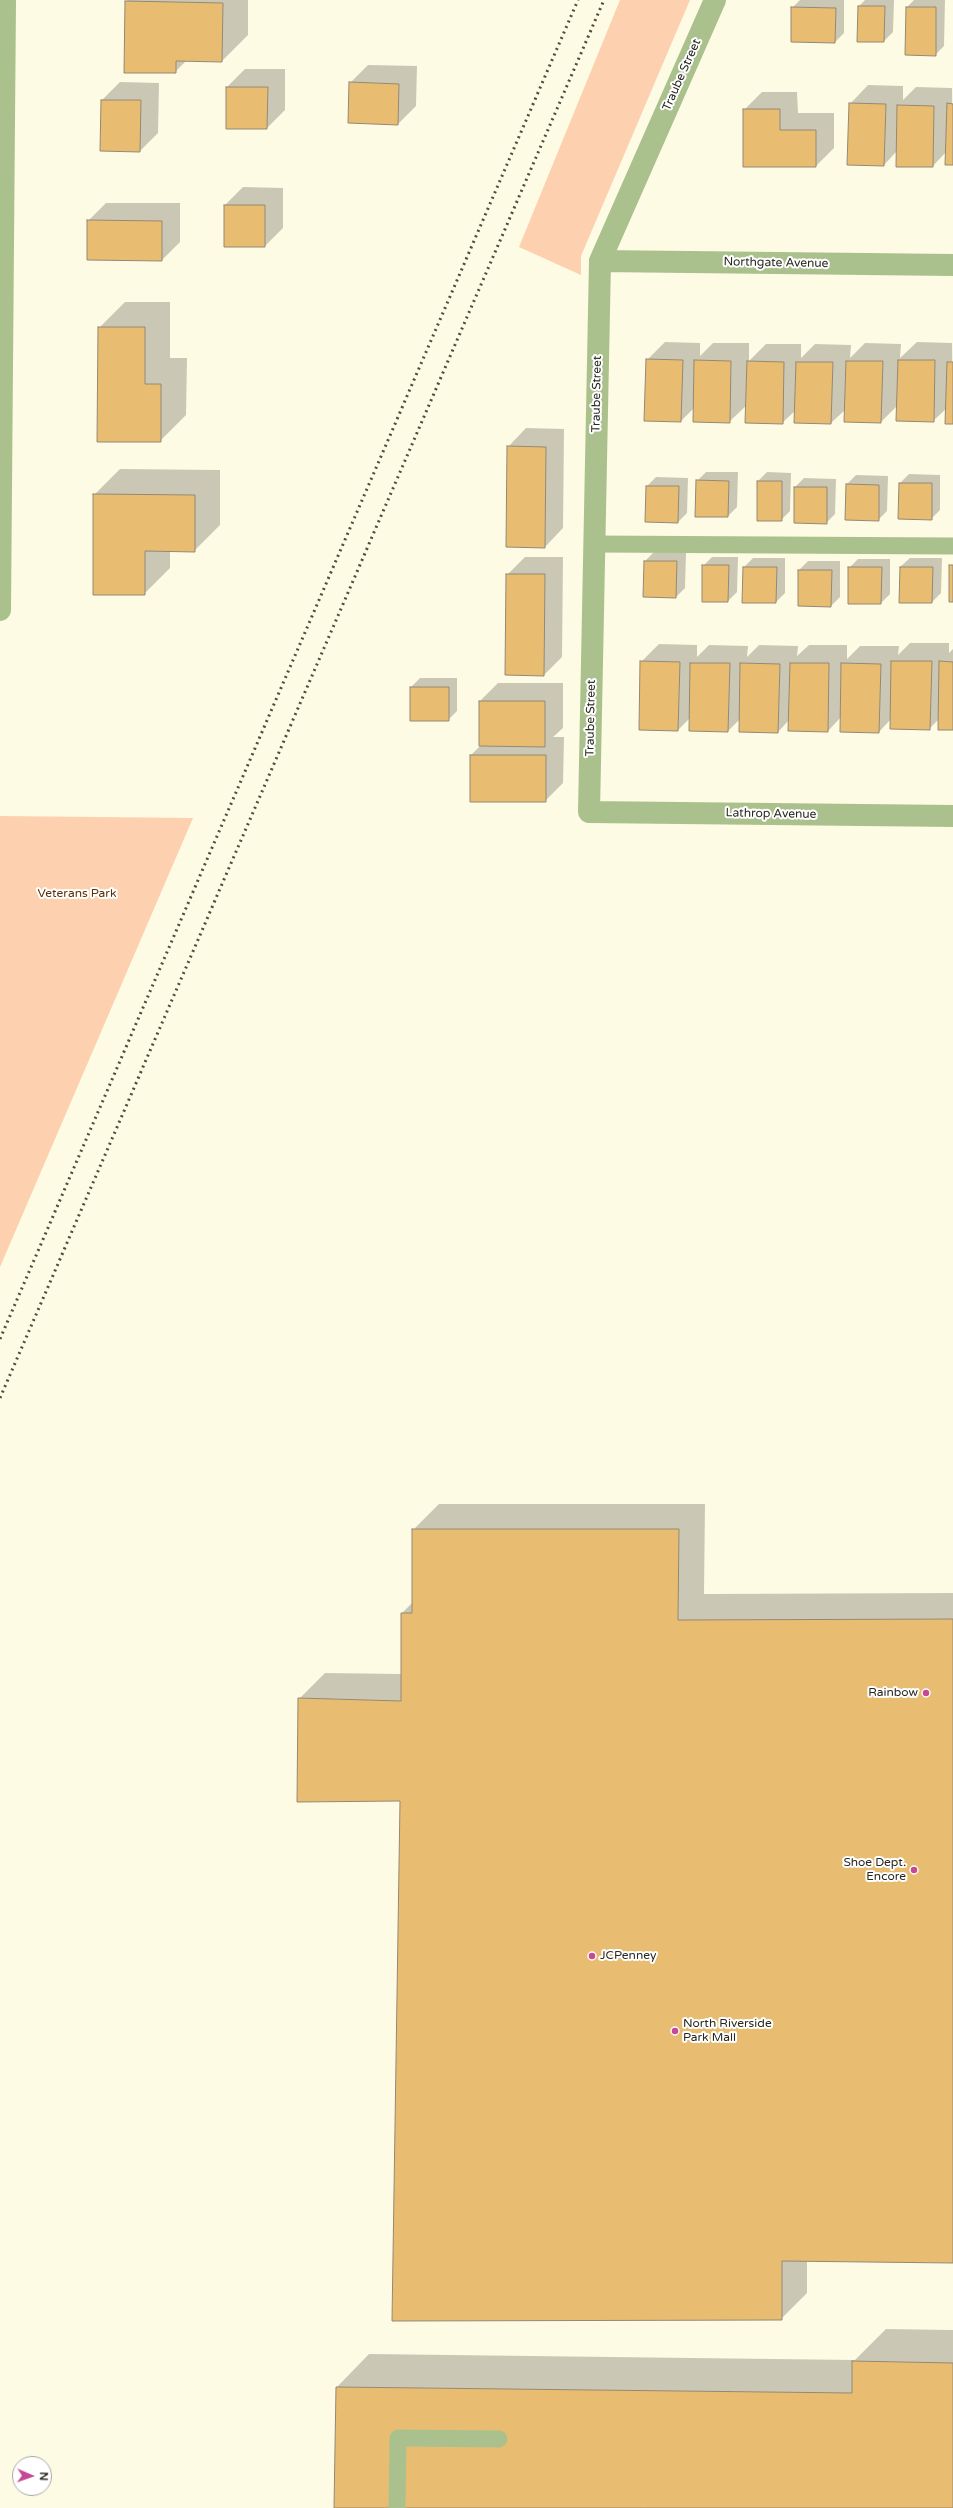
<!DOCTYPE html>
<html>
<head>
<meta charset="utf-8">
<style>
  body { margin:0 }
  #map { position:relative; width:953px; height:2508px; overflow:hidden; background:#fdfbe3; font-family:"Varela Round",sans-serif }
  canvas { display:block }
  .north { position:absolute; left:12px; top:2456px; width:40px; height:40px; box-sizing:border-box; background:#fff; border:1px solid #a9a9a5; border-radius:50%; rotate:92deg; font-size:11px; font-weight:700; line-height:16px; text-align:center; color:#29281f }
  .north::after { content:''; display:block; margin:auto; width:14px; height:18px; background:#c74995; clip-path:polygon(50% 0,100% 100%,50% 72%,0 100%) }
</style>
</head>
<body>
<div id="map">
<canvas width="953" height="2508"></canvas>
<div class="north">N</div>
</div>
<script>
const g = document.querySelector('canvas').getContext('2d');
g.lineJoin = 'round';
function paint(path, color) {
  g.fillStyle = color;
  g.fill(path, 'evenodd');
}
function poly(rows) {
  const path = new Path2D();
  for (const r of rows) {
    path.moveTo(r[0], r[1]);
    for (let i = 2; i < r.length; i += 2) path.lineTo(r[i], r[i + 1]);
  }
  return path;
}
function stroke(path, color, width, dash) {
  g.strokeStyle = color;
  g.lineWidth = width;
  g.lineCap = dash ? 'butt' : 'round';
  g.setLineDash(dash || []);
  g.stroke(path);
}
function drawText(font, color, halo, rows, align = 'center') {
  g.font = font + ' "Varela Round",sans-serif';
  g.lineWidth = 4;
  g.setLineDash([]);
  g.textBaseline = 'middle';
  g.strokeStyle = halo;
  g.fillStyle = color;
  for (const [text, x, y, turn = 0] of rows) {
    g.save();
    g.translate(x, y);
    g.rotate((+turn || 0) * Math.PI / 180);
    g.textAlign = isNaN(turn) ? turn : align;
    if (halo) g.strokeText(text, 0, 0);
    g.fillText(text, 0, 0);
    g.restore();
  }
}
paint(poly([
  [620,0,690,0,581,256,581,275,519,247],
  [0,816,193,818,0,1267]
]), '#fdd0b0');
paint(poly([
  [128,0,248,0,248,35,222,61,187,60,175,72,126,1],
  [800,0,844,0,844,33,835,42,792,8],
  [865,0,894,0,893,32,884,41,859,6],
  [914,0,945,0,944,46,935,55,907,7],
  [368,65,417,66,416,106,398,124,350,83],
  [245,69,285,69,285,110,267,128,227,87],
  [120,82,159,83,158,133,140,151,102,100],
  [868,85,903,86,903,100,916,87,952,88,953,164,946,152,933,166,897,151,884,165,850,104],
  [762,92,797,92,798,113,834,113,834,148,816,166,744,110],
  [243,187,283,188,283,228,265,246,225,205],
  [106,203,180,203,180,242,162,260,88,221],
  [125,302,170,302,170,358,187,358,186,415,160,441,99,328],
  [665,342,700,343,700,356,713,343,749,343,749,361,766,344,801,344,801,358,815,344,851,345,850,358,865,343,901,344,900,358,917,342,952,343,953,423,947,408,933,421,897,406,881,422,846,409,831,423,795,422,796,410,782,423,747,405,729,422,694,408,681,421,647,360],
  [526,428,564,429,563,528,545,547,508,447],
  [120,469,220,470,220,525,194,551,170,550,170,568,144,594,94,495],
  [706,472,738,472,737,507,728,516,697,481],
  [767,472,791,473,790,511,781,520,758,481],
  [909,474,940,475,940,510,931,519,900,483],
  [856,475,888,476,887,511,878,520,847,484],
  [656,477,688,478,687,513,678,522,646,521,647,486],
  [804,478,836,479,835,514,826,523,795,487],
  [654,552,686,553,685,588,676,597,644,596,645,561],
  [525,557,563,557,562,657,544,675,507,575],
  [712,557,738,557,737,592,728,601,703,601,703,566],
  [753,558,785,558,785,593,776,602,744,567],
  [910,558,942,558,941,593,932,602,900,567],
  [858,559,890,559,890,594,881,603,849,568],
  [808,561,840,561,840,597,831,606,799,605,799,570],
  [910,643,949,643,949,653,953,649,953,729,939,719,929,729,891,719,879,732,841,717,828,731,789,720,778,732,740,719,728,731,690,718,678,730,641,662,659,644,697,645,697,657,709,645,748,646,747,657,759,645,798,646,797,656,809,645,847,645,847,659,860,646,899,646,898,655],
  [420,678,457,678,457,711,448,720,411,687],
  [498,683,563,683,563,728,553,737,564,737,563,783,545,801,471,755,480,746,480,701],
  [439,1504,705,1504,704,1594,953,1593,953,2262,807,2260,807,2293,781,2319,401,1800,299,1699,325,1673,402,1674,402,1613,413,1602,413,1530],
  [886,2329,953,2330,953,2508,335,2508,337,2387,369,2354,855,2360]
]), '#0003');
const building = poly([
  [125,1,223,3,222,62,176,61,176,73,124,73,125,1],
  [858,6,885,6,884,42,857,42,858,6],
  [791,7,836,8,835,43,791,42,791,7],
  [906,7,936,7,936,56,905,55,906,7],
  [349,82,399,84,398,125,348,123,349,82],
  [226,87,268,87,267,129,226,129,226,87],
  [101,100,141,100,140,152,100,151,101,100],
  [849,103,886,104,884,166,847,165,849,103],
  [947,103,953,104,953,165,945,165,947,103],
  [897,105,934,106,933,167,896,167,897,105],
  [743,109,780,109,780,130,816,130,816,167,743,167,743,109],
  [224,205,265,205,265,247,224,247,224,205],
  [87,220,162,221,162,261,87,260,87,220],
  [98,327,145,327,145,384,161,384,161,442,97,442,98,327],
  [646,359,683,360,681,422,644,421,646,359],
  [694,360,731,361,730,423,693,422,694,360],
  [898,360,935,360,934,422,896,421,898,360],
  [747,361,784,362,783,424,745,423,747,361],
  [846,361,883,361,881,423,844,422,846,361],
  [796,362,833,362,831,424,794,423,796,362],
  [947,362,953,362,953,424,945,424,947,362],
  [507,446,546,447,545,548,506,547,507,446],
  [696,480,729,481,728,517,695,517,696,480],
  [757,481,782,481,782,521,757,521,757,481],
  [899,483,932,483,932,520,898,519,899,483],
  [846,484,879,485,879,521,845,520,846,484],
  [646,486,679,486,678,523,645,522,646,486],
  [794,487,827,487,827,524,794,523,794,487],
  [93,494,195,495,195,552,145,551,145,595,93,595,93,494],
  [644,561,677,561,676,598,643,597,644,561],
  [702,565,729,565,728,602,702,602,702,565],
  [949,565,953,565,953,602,949,602,949,565],
  [743,567,777,567,776,603,742,603,743,567],
  [848,567,882,567,881,604,848,604,848,567],
  [900,567,933,567,932,603,899,603,900,567],
  [798,570,832,570,831,607,798,606,798,570],
  [506,574,545,574,544,676,505,675,506,574],
  [640,661,680,662,678,731,639,730,640,661],
  [891,661,932,661,930,730,890,729,891,661],
  [939,661,953,662,953,730,938,730,939,661],
  [690,663,730,663,728,732,689,731,690,663],
  [740,663,780,664,778,733,739,732,740,663],
  [790,663,829,663,828,732,788,731,790,663],
  [841,663,881,664,879,733,840,732,841,663],
  [410,687,449,687,449,721,410,721,410,687],
  [479,701,545,701,545,747,479,746,479,701],
  [470,755,546,755,546,802,470,802,470,755],
  [412,1529,679,1529,678,1620,953,1619,953,2263,782,2261,782,2320,392,2321,400,1801,297,1802,298,1698,401,1701,401,1613,412,1613,412,1529],
  [852,2361,953,2363,953,2508,334,2508,336,2387,852,2393,852,2361]
]);
paint(building, '#e9bd71');
stroke(building, '#948874', 1);
stroke(poly([
  [594,544,953,546],
  [397,2508,398,2438,499,2439]
]), '#abc18d', 17);
stroke(poly([
  [715,0,600,261,589,812,953,816],
  [600,261,953,265],
  [0,610,5,0]
]), '#abc18d', 22);
stroke(poly([
  [0,1339,578,0],
  [0,1398,604,0]
]), '#4f4d42', 3, [2, 4]);
for (const [x, y, r, color] of [
  [926,1693,4,"#c74995"],
  [914,1870,4,"#c74995"],
  [592,1956,4,"#c74995"],
  [675,2031,4,"#c74995"]
]) {
  const dot = new Path2D();
  dot.arc(x, y, r, 0, 2 * Math.PI);
  g.fillStyle = color;
  g.fill(dot);
  stroke(dot, '#fff', 1.5);
}
drawText('12px', '#29281f', '#fff', [
  ["Traube Street",682,75,-66],
  ["Northgate Avenue",776,263,1],
  ["Traube Street",597,394,-89],
  ["Traube Street",591,718,-89],
  ["Lathrop Avenue",771,814,1]
]);
drawText('12px', '#5e3107', '#fff', [
  ["Veterans Park",77,894]
]);
drawText('12px', '#29281f', '#fff', [
  ["Rainbow",918,1693],
  ["Shoe Dept.",906,1863],
  ["Encore",906,1877],
  ["JCPenney",600,1956,"left"],
  ["North Riverside",683,2024,"left"],
  ["Park Mall",683,2038,"left"]
], 'right');
</script>
</body>
</html>
